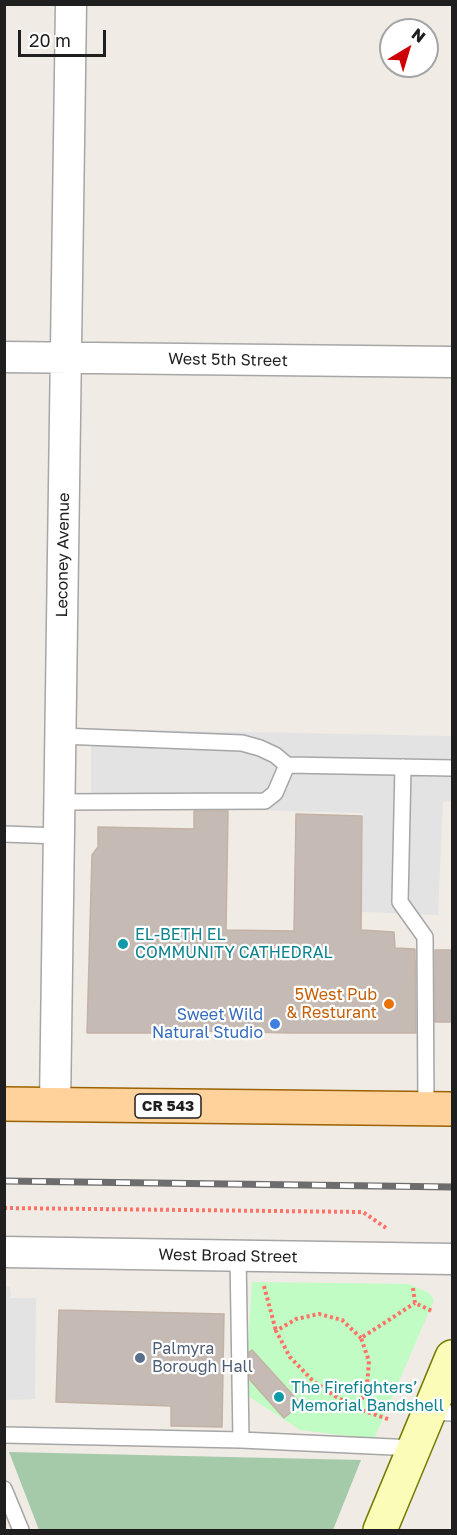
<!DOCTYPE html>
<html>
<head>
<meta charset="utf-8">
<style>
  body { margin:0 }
  #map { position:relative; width:457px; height:1535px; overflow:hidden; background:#f0ece5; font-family:"Golos Text",sans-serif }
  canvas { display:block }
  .frame { position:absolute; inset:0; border:6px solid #1f1f1f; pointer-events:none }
  .north { position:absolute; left:379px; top:18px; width:60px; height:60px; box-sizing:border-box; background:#fff; border:2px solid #a5a5a5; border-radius:50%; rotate:38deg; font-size:16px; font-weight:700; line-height:24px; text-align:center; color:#1f1f1f }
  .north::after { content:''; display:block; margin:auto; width:21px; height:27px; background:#ce0007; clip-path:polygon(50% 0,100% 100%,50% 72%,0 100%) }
  .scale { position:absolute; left:18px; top:30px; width:88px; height:27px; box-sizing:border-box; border:3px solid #1f1f1f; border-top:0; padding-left:8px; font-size:18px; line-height:21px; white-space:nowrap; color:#1f1f1f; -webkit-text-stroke:4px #fff; paint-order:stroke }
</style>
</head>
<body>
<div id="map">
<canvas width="457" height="1535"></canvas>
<div class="frame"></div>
<div class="north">N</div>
<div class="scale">20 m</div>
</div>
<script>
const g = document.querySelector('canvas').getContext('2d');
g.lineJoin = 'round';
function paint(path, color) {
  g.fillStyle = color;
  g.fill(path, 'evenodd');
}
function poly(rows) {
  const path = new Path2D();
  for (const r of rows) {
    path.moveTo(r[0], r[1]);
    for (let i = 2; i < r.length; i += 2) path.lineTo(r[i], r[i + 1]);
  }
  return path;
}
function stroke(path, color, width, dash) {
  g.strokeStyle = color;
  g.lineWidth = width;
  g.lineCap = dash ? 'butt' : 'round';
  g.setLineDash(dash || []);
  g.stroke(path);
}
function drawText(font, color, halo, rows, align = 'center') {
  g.font = font + ' "Golos Text",sans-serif';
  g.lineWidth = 4.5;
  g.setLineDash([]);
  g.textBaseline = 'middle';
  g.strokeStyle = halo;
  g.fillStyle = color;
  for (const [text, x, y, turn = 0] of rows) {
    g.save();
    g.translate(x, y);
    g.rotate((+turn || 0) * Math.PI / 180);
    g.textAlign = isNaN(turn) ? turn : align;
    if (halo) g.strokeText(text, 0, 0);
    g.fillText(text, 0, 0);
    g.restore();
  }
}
paint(poly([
  [9,1452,361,1460,333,1530,39,1530]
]), '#a5caa9');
paint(poly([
  [252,1282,409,1284,429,1293,434,1300,374,1439,300,1430,245,1394]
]), '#c0fcc3');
paint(poly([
  [91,729,452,736,452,801,443,802,438,915,361,912,363,813,91,806],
  [4,1287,10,1287,11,1298,36,1298,35,1399,5,1400]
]), '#e3e3e3');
const building = poly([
  [194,811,228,811,226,930,294,931,296,814,362,816,361,930,394,932,395,948,415,949,416,1033,292,1033,155,1030,155,1033,87,1033,92,855,98,847,98,827,194,829,194,811],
  [435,950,453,950,453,1022,435,1022,435,950],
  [59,1310,224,1314,222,1427,171,1426,171,1406,56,1402,59,1310],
  [252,1350,301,1404,284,1418,250,1380,249,1352,252,1350]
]);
paint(building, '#c5bbb4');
stroke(building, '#c3b2a6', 1.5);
const lane = poly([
  [60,736,242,743,260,748,275,755,287,765,452,768],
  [403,767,400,902,425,937,426,1109],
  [60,802,265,801,275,793,287,765],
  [4,834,59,836],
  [238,1256,241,1440],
  [430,1412,452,1413],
  [4,1435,241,1440,415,1448],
  [4,1489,21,1530]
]);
const street = poly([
  [4,357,452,362],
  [55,1105,71,4],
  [4,1252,452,1259]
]);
const secondary = poly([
  [380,1530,452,1357]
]);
const primary = poly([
  [4,1104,452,1109]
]);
stroke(lane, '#a6a6a6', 18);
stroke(street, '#a6a6a6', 33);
stroke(secondary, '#737c00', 36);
stroke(primary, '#9a6200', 36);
stroke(poly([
  [4,1208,363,1212,386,1228],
  [264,1286,276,1331],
  [413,1288,415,1303,432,1311],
  [358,1409,335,1396,313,1381,290,1357,276,1331,296,1319,319,1314,342,1320,361,1338],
  [388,1419,358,1409,367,1386,369,1361,361,1338,415,1303]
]), '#ff7267', 4, [3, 3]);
stroke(lane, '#fff', 15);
stroke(street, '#fff', 30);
stroke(secondary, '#fbfcb7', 33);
stroke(primary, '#ffd19b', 33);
const rail = poly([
  [4,1181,452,1187]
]);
stroke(rail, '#6d6d6d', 7);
stroke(rail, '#fff', 4.5, [14]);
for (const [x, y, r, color] of [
  [123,944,6,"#0f9aa8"],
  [389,1004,6,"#e8710a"],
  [275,1024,6,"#3f7fe0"],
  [140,1358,6,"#5c6f8a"],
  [279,1397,6,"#0f9aa8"]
]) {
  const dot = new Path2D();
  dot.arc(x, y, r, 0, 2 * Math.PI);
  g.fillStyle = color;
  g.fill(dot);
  stroke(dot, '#fff', 2);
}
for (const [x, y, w] of [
  [168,1106,66]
]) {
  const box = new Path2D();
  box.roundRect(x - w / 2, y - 12, w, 24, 4.5);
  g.fillStyle = '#fff';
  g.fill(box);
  stroke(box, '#1f1f1f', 1.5);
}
drawText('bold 15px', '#1f1f1f', null, [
  ["CR 543",168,1106]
]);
drawText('16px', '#1f1f1f', '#fff', [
  ["West 5th Street",228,360,1],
  ["Leconey Avenue",63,555,-89],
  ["West Broad Street",228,1256,1]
]);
drawText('16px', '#0d838f', '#fff', [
  ["EL-BETH EL",135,935],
  ["COMMUNITY CATHEDRAL",135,953],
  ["The Firefighters’",291,1388],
  ["Memorial Bandshell",291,1406]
], 'left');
drawText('16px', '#c56008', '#fff', [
  ["5West Pub",377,995],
  ["& Resturant",377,1013]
], 'right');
drawText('16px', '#366cbe', '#fff', [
  ["Sweet Wild",263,1015],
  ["Natural Studio",263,1033]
], 'right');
drawText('16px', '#4e5e75', '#fff', [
  ["Palmyra",152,1349],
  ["Borough Hall",152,1367]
], 'left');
</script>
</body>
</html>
